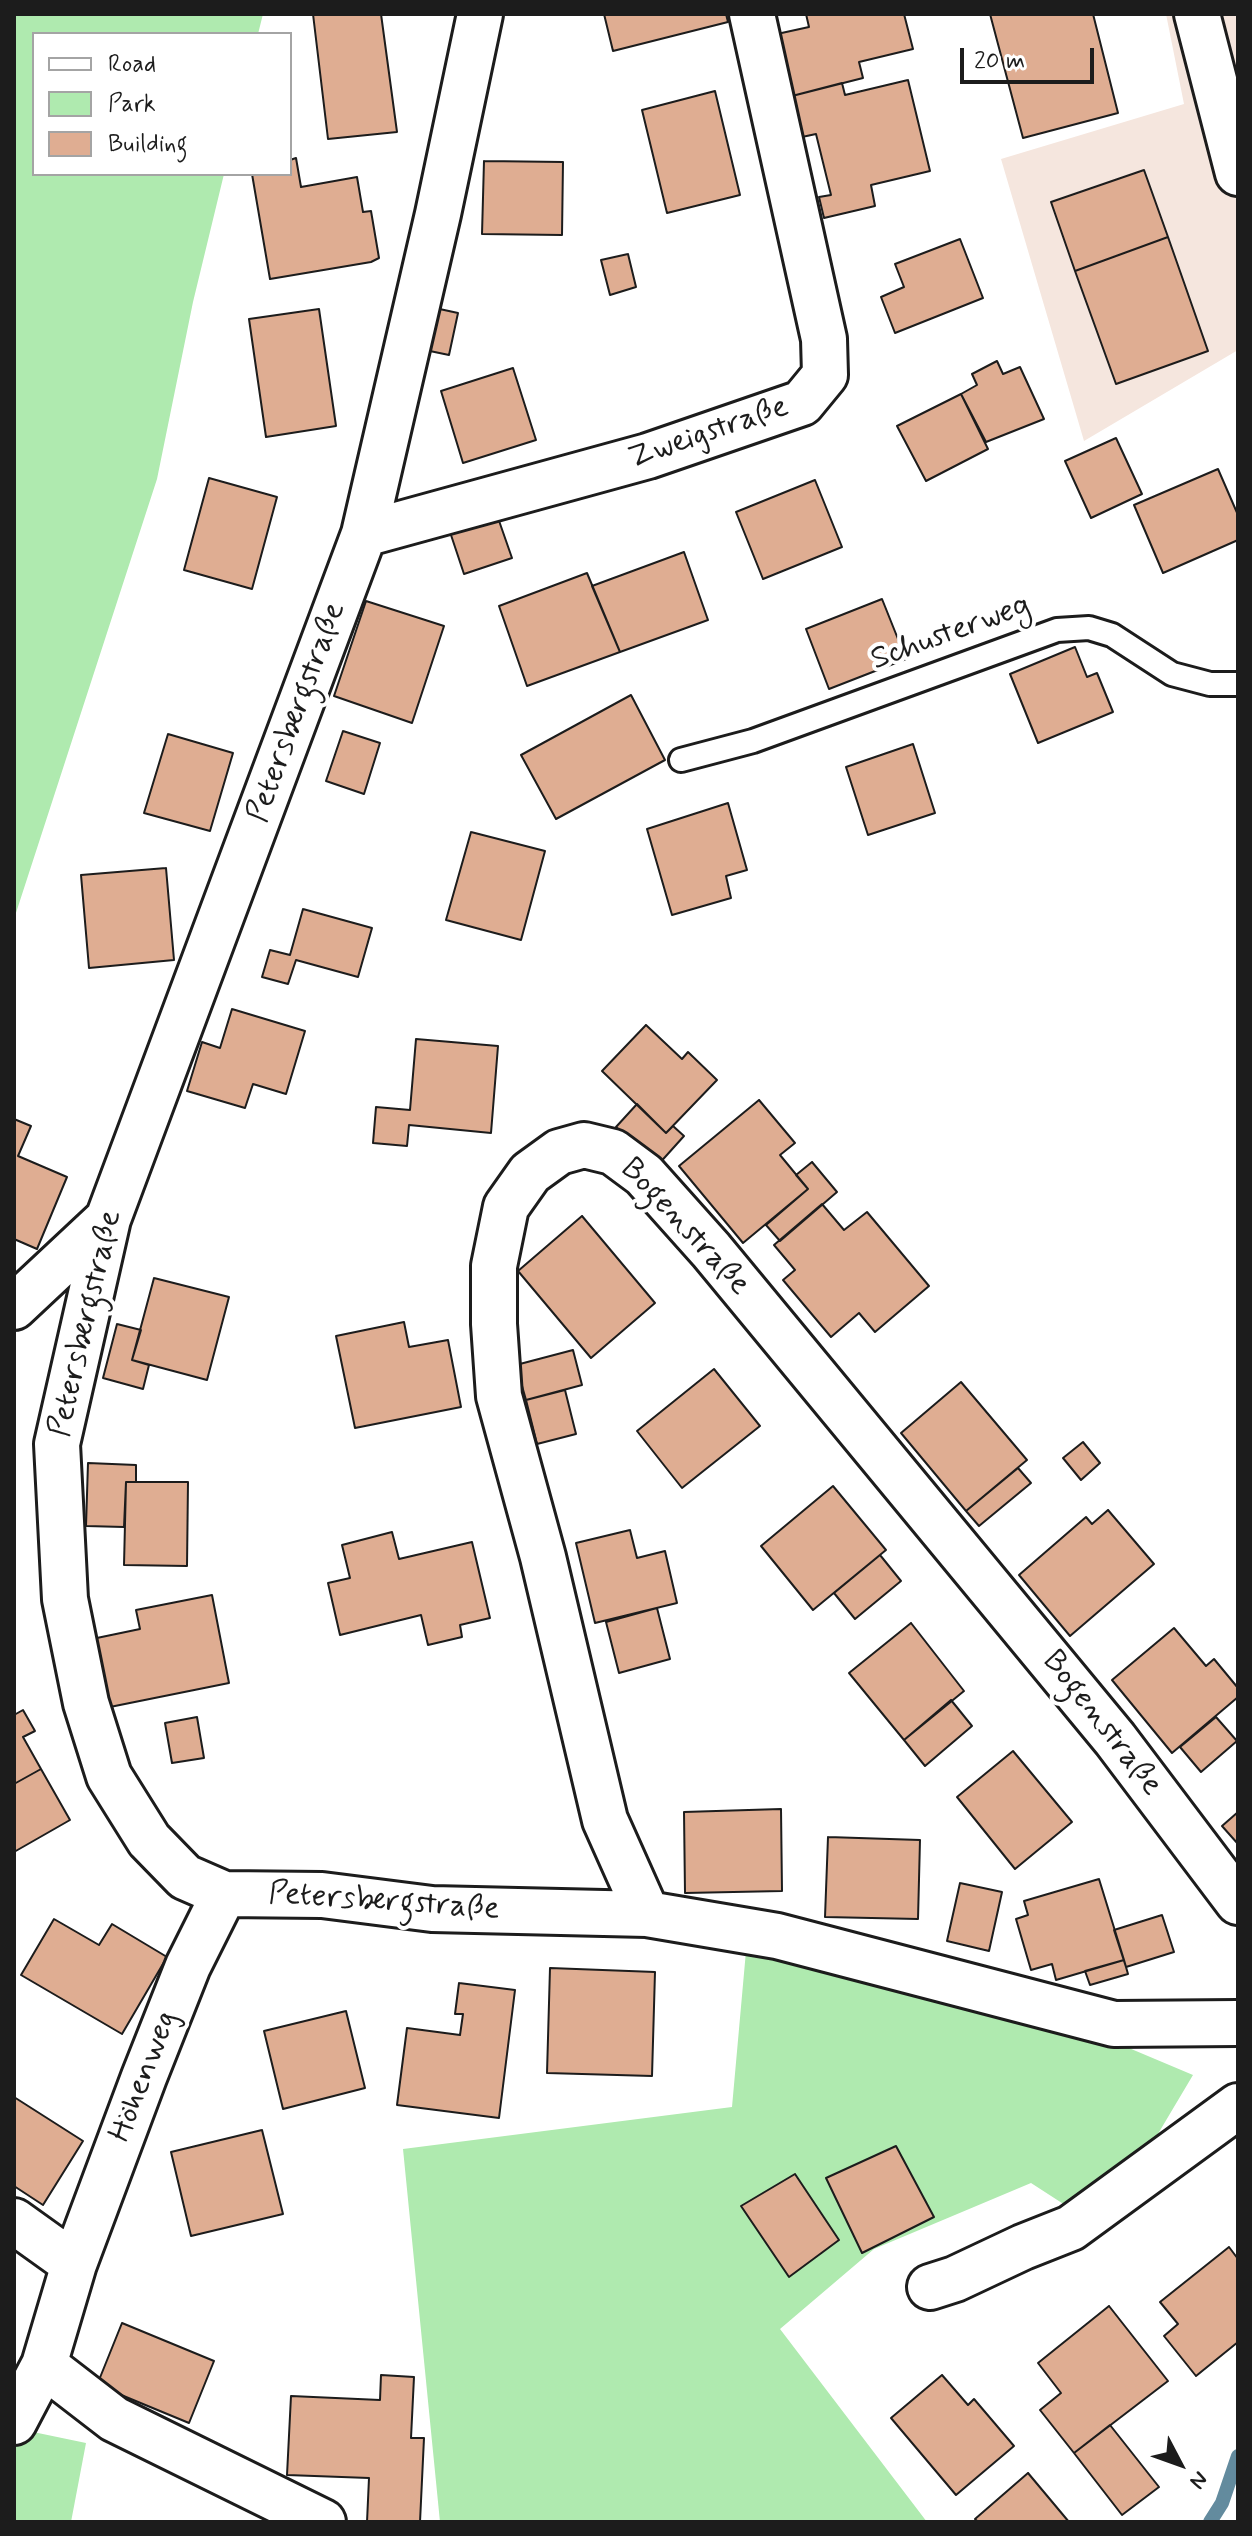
<!DOCTYPE html>
<html>
<head>
<meta charset="utf-8">
<style>
  body { margin:0 }
  #map { position:relative; width:1252px; height:2536px; overflow:hidden; background:#fff; font-family:Mynerve,sans-serif }
  canvas { display:block }
  .frame { position:absolute; inset:0; border:16px solid #1c1c1c; pointer-events:none }
  .legend { position:absolute; left:32px; top:32px; width:260px; height:144px; box-sizing:border-box; background:#fff; border:2px solid #a4a4a4; margin:0; padding:10px 14px; list-style:none; font-size:24px; color:#1c1c1c }
  .legend li { display:flex; align-items:center; gap:16px; height:40px }
  .legend b { width:40px; border:2px solid #a4a4a4 }
  .north { position:absolute; left:1140px; top:2424px; width:80px; height:80px; -webkit-text-stroke:6px #fff; paint-order:stroke; rotate:131deg; font-size:22px; font-weight:700; line-height:32px; text-align:center; color:#1c1c1c }
  .north::after { content:''; display:block; margin:auto; width:28px; height:36px; background:#1c1c1c; clip-path:polygon(50% 0,100% 100%,50% 72%,0 100%) }
  .scale { position:absolute; left:960px; top:48px; width:134px; height:36px; box-sizing:border-box; border:4px solid #1c1c1c; border-top:0; padding-left:10px; font-size:24px; line-height:28px; white-space:nowrap; color:#1c1c1c; -webkit-text-stroke:6px #fff; paint-order:stroke }
</style>
</head>
<body>
<div id="map">
<canvas width="1252" height="2536"></canvas>
<div class="frame"></div>
<ul class="legend">
<li><b style="height:10px;background:#fff"></b>Road</li>
<li><b style="height:22px;background:#afeaaf"></b>Park</li>
<li><b style="height:22px;background:#dfad92"></b>Building</li>
</ul>
<div class="north">N</div>
<div class="scale">20 m</div>
</div>
<script>
const g = document.querySelector('canvas').getContext('2d');
g.lineJoin = 'round';
function paint(path, color) {
  g.fillStyle = color;
  g.fill(path, 'evenodd');
}
function poly(rows) {
  const path = new Path2D();
  for (const r of rows) {
    path.moveTo(r[0], r[1]);
    for (let i = 2; i < r.length; i += 2) path.lineTo(r[i], r[i + 1]);
  }
  return path;
}
function stroke(path, color, width, dash) {
  g.strokeStyle = color;
  g.lineWidth = width;
  g.lineCap = dash ? 'butt' : 'round';
  g.setLineDash(dash || []);
  g.stroke(path);
}
function drawText(font, color, halo, rows, align = 'center') {
  g.font = font + ' Mynerve,sans-serif';
  g.lineWidth = 8;
  g.setLineDash([]);
  g.textBaseline = 'middle';
  g.strokeStyle = halo;
  g.fillStyle = color;
  for (const [text, x, y, turn = 0] of rows) {
    g.save();
    g.translate(x, y);
    g.rotate((+turn || 0) * Math.PI / 180);
    g.textAlign = isNaN(turn) ? turn : align;
    if (halo) g.strokeText(text, 0, 0);
    g.fillText(text, 0, 0);
    g.restore();
  }
}
paint(poly([
  [1166,14,1238,14,1238,350,1084,441,1001,159,1184,104]
]), '#f5e6de');
paint(poly([
  [14,14,263,14,258,34,34,34,34,174,224,174,193,302,157,479,14,919],
  [746,1951,1060,2019,1193,2075,1146,2154,1065,2205,1031,2183,874,2249,780,2329,927,2522,440,2522,403,2149,732,2107],
  [14,2428,86,2443,71,2522,14,2522]
]), '#afeaaf');
stroke(poly([
  [1210,2522,1222,2503,1238,2456]
]), '#638b9e', 14);
const building = poly([
  [313,14,381,14,397,132,328,139,313,14],
  [604,14,726,14,728,22,613,51,604,14],
  [806,14,904,14,913,49,859,62,863,78,792,96,777,34,809,27,806,14],
  [990,14,1093,14,1118,113,1023,138,990,14],
  [908,80,930,171,871,185,875,206,824,218,819,197,831,195,816,134,802,137,792,96,842,83,845,95,908,80],
  [715,91,740,195,667,213,642,110,715,91],
  [296,158,301,187,357,177,363,212,371,211,379,258,371,262,270,279,252,174,290,174,290,160,296,158],
  [484,161,563,162,562,235,482,234,484,161],
  [1144,170,1168,237,1075,271,1051,202,1144,170],
  [1168,237,1208,351,1116,384,1075,271,1168,237],
  [960,239,983,298,895,333,881,297,904,287,895,264,960,239],
  [628,254,636,287,610,295,601,260,628,254],
  [435,308,458,313,449,355,425,350,435,308],
  [319,309,336,426,266,437,249,319,319,309],
  [997,361,1003,374,1020,367,1044,419,986,442,961,394,977,385,972,374,997,361],
  [513,368,536,440,463,463,441,391,513,368],
  [961,394,988,449,926,481,897,426,961,394],
  [1116,438,1142,494,1091,518,1065,461,1116,438],
  [1218,469,1238,515,1238,540,1163,573,1134,505,1218,469],
  [209,478,277,497,252,589,184,570,209,478],
  [815,480,842,547,763,579,736,512,815,480],
  [497,515,512,558,464,574,450,532,497,515],
  [684,552,708,620,620,652,592,586,684,552],
  [587,573,620,652,527,686,499,606,587,573],
  [882,599,906,659,829,689,806,629,882,599],
  [366,601,444,626,412,723,334,696,366,601],
  [1075,647,1087,677,1097,673,1113,712,1038,743,1010,674,1075,647],
  [631,695,665,760,556,819,521,755,631,695],
  [343,731,380,743,364,794,326,781,343,731],
  [168,734,233,753,210,831,144,813,168,734],
  [913,744,935,813,868,835,846,767,913,744],
  [728,803,747,870,726,876,731,898,672,915,647,829,728,803],
  [471,832,545,851,521,940,446,920,471,832],
  [166,868,174,960,89,968,81,875,166,868],
  [303,909,372,928,358,977,296,960,288,984,262,977,270,950,290,955,303,909],
  [232,1009,305,1031,286,1094,253,1084,245,1108,187,1091,202,1042,220,1048,232,1009],
  [646,1025,682,1059,688,1052,717,1080,666,1133,602,1071,646,1025],
  [416,1039,498,1046,491,1133,409,1125,407,1146,373,1143,376,1107,410,1110,416,1039],
  [759,1100,795,1143,780,1155,808,1189,743,1243,679,1166,759,1100],
  [637,1104,666,1133,673,1126,684,1136,657,1166,616,1127,637,1104],
  [14,1119,31,1126,18,1156,67,1177,37,1249,14,1239,14,1119],
  [812,1162,837,1192,780,1241,766,1225,808,1189,796,1175,812,1162],
  [822,1204,844,1230,867,1212,929,1286,875,1332,859,1313,831,1337,783,1280,795,1270,774,1245,822,1204],
  [582,1216,655,1303,591,1358,518,1271,582,1216],
  [154,1278,229,1297,207,1380,132,1360,154,1278],
  [404,1322,409,1347,448,1340,461,1407,355,1428,336,1336,404,1322],
  [117,1324,141,1330,132,1360,149,1365,143,1389,103,1378,117,1324],
  [573,1350,582,1385,526,1400,516,1365,573,1350],
  [714,1369,760,1426,682,1488,637,1431,714,1369],
  [961,1382,1027,1460,966,1511,901,1433,961,1382],
  [565,1390,576,1434,537,1444,526,1400,565,1390],
  [1083,1442,1100,1463,1081,1480,1063,1458,1083,1442],
  [88,1463,136,1465,136,1482,126,1482,124,1527,86,1526,88,1463],
  [1018,1468,1031,1483,979,1526,966,1511,1018,1468],
  [126,1482,188,1482,187,1566,124,1565,126,1482],
  [833,1486,886,1550,813,1610,761,1546,833,1486],
  [1108,1510,1154,1564,1070,1636,1019,1575,1086,1517,1092,1524,1108,1510],
  [630,1530,637,1558,665,1551,677,1603,595,1623,576,1543,630,1530],
  [392,1532,399,1559,472,1542,490,1618,460,1625,462,1637,428,1645,421,1615,340,1635,328,1583,350,1578,342,1545,392,1532],
  [880,1555,901,1581,855,1619,834,1593,880,1555],
  [212,1595,229,1683,105,1708,92,1639,140,1629,136,1610,212,1595],
  [657,1608,670,1659,619,1673,606,1622,657,1608],
  [911,1623,964,1691,904,1740,849,1673,911,1623],
  [1174,1628,1206,1666,1214,1659,1238,1688,1238,1697,1172,1753,1112,1680,1174,1628],
  [951,1700,972,1726,925,1766,904,1740,951,1700],
  [23,1710,35,1731,23,1737,41,1769,14,1784,14,1715,23,1710],
  [197,1717,204,1758,172,1763,165,1723,197,1717],
  [1216,1717,1237,1741,1201,1772,1180,1747,1216,1717],
  [1013,1751,1072,1822,1015,1869,957,1797,1013,1751],
  [41,1769,70,1820,14,1852,14,1784,41,1769],
  [781,1809,782,1891,685,1893,684,1812,781,1809],
  [1238,1812,1238,1844,1222,1826,1238,1812],
  [828,1837,920,1840,918,1919,825,1917,828,1837],
  [1099,1879,1124,1960,1056,1980,1052,1964,1031,1970,1016,1919,1028,1915,1024,1901,1099,1879],
  [960,1883,1002,1892,989,1951,947,1941,960,1883],
  [1162,1915,1174,1952,1126,1967,1114,1930,1162,1915],
  [54,1919,99,1945,112,1924,167,1957,122,2034,21,1975,54,1919],
  [1124,1960,1128,1974,1090,1985,1085,1971,1124,1960],
  [550,1968,655,1972,652,2076,547,2073,550,1968],
  [459,1983,515,1990,499,2118,397,2105,407,2028,460,2035,463,2014,455,2014,459,1983],
  [346,2011,365,2088,283,2109,264,2031,346,2011],
  [14,2097,83,2141,43,2205,14,2186,14,2097],
  [262,2130,283,2214,191,2236,171,2152,262,2130],
  [896,2146,934,2217,862,2253,826,2178,896,2146],
  [795,2174,839,2240,789,2277,741,2206,795,2174],
  [1229,2247,1238,2259,1238,2342,1196,2376,1164,2336,1178,2324,1160,2302,1229,2247],
  [1109,2306,1168,2381,1074,2453,1040,2410,1061,2393,1038,2363,1109,2306],
  [122,2323,214,2361,189,2423,97,2385,122,2323],
  [381,2375,414,2377,411,2438,424,2438,420,2522,367,2522,369,2478,287,2475,291,2396,380,2400,381,2375],
  [942,2375,968,2405,974,2399,1014,2446,956,2495,891,2418,942,2375],
  [1110,2425,1159,2487,1122,2515,1074,2453,1110,2425],
  [1028,2473,1069,2522,978,2522,975,2519,1028,2473]
]);
paint(building, '#dfad92');
stroke(building, '#1c1c1c', 2);
const service = poly([
  [681,760,753,741,1057,630,1089,628,1112,635,1172,674,1210,684,1238,684]
]);
const minor = poly([
  [480,14,438,214,364,534,108,1219,57,1444,65,1599,86,1703,109,1776,149,1840,185,1877,224,1894,322,1895,432,1909,647,1914,777,1936,1114,2024,1238,2023],
  [364,534,648,456,802,403,825,375,824,339,752,14],
  [14,1307,108,1219],
  [647,1914,605,1820,543,1557,499,1396,494,1324,494,1266,506,1207,530,1173,559,1152,584,1145,613,1152,644,1175,711,1250,1115,1739,1238,1902],
  [14,2221,74,2264],
  [930,2287,955,2279,1023,2247,1071,2228,1238,2106],
  [44,2365,114,2419,323,2522],
  [14,2422,44,2365,74,2264,144,2077,188,1966,224,1894]
]);
const primary = poly([
  [1197,14,1238,173]
]);
stroke(service, '#1c1c1c', 28);
stroke(minor, '#1c1c1c', 50);
stroke(primary, '#1c1c1c', 50);
stroke(service, '#fff', 22);
stroke(minor, '#fff', 44);
stroke(primary, '#fff', 44);
drawText('32px', '#1c1c1c', '#fff', [
  ["Zweigstraße",709,434,-19],
  ["Schusterweg",951,634,-20],
  ["Petersbergstraße",298,713,-70],
  ["Bogenstraße",684,1228,47],
  ["Petersbergstraße",87,1324,-77],
  ["Bogenstraße",1101,1724,52],
  ["Petersbergstraße",384,1903,4],
  ["Höhenweg",145,2077,-69]
]);
</script>
</body>
</html>
